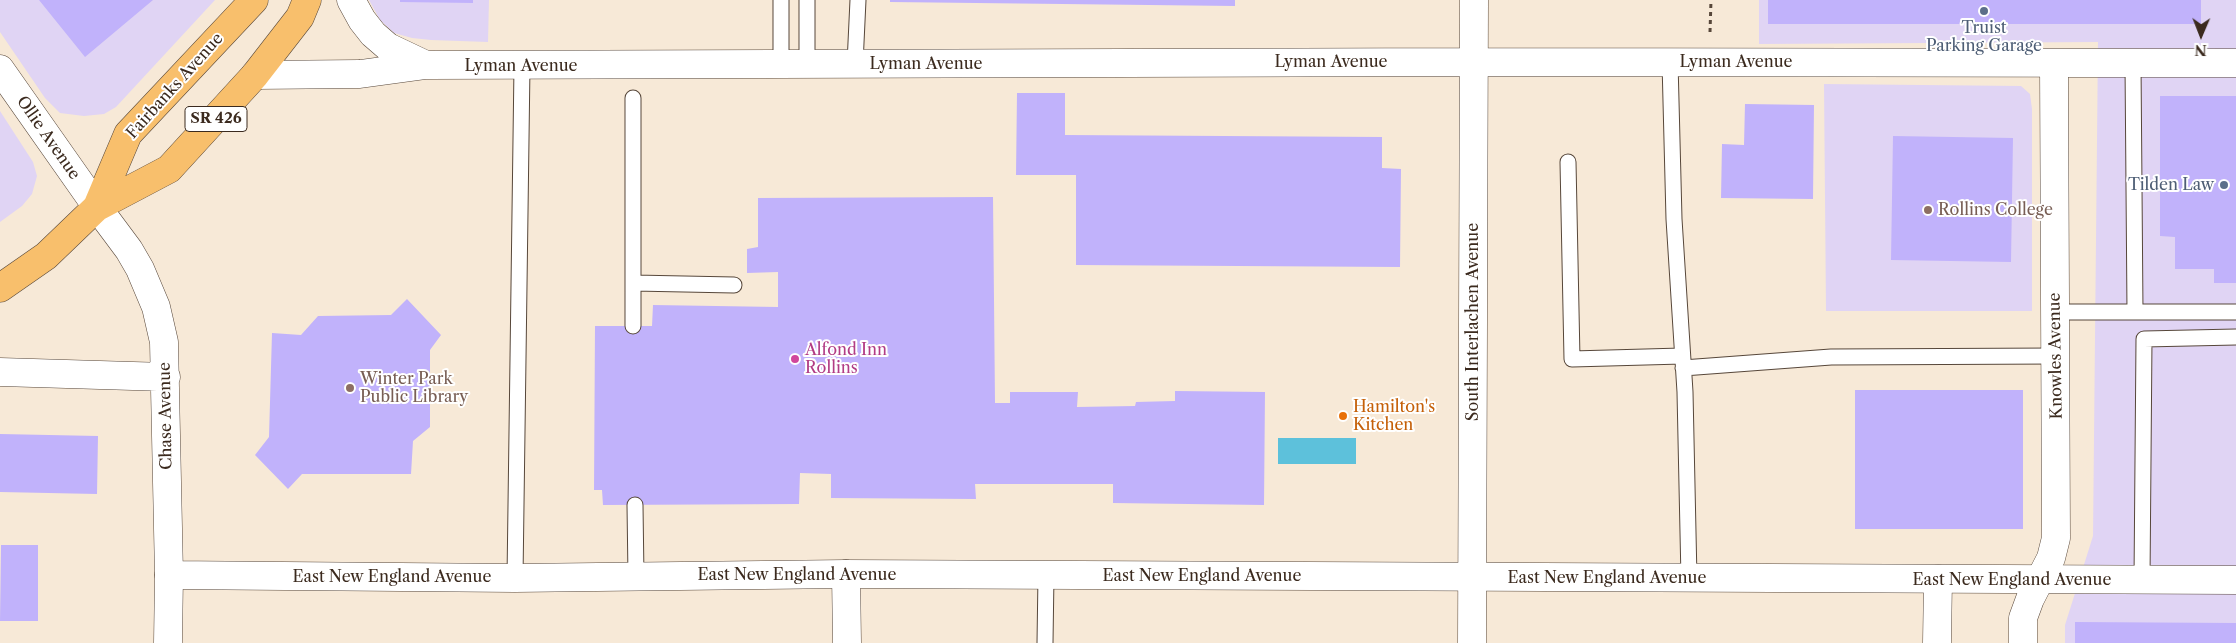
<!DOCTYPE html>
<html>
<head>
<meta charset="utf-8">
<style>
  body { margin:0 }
  #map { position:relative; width:2236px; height:643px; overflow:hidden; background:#f7e9d7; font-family:"Libre Caslon Text",serif }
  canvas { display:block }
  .north { position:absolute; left:2176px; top:10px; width:50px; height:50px; -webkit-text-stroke:4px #fff; paint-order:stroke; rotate:181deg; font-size:14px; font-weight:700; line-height:20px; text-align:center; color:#3b2a1e }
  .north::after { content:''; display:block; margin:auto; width:18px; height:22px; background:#3b2a1e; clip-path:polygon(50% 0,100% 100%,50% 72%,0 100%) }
</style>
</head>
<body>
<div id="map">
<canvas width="2236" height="643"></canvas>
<div class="north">N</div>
</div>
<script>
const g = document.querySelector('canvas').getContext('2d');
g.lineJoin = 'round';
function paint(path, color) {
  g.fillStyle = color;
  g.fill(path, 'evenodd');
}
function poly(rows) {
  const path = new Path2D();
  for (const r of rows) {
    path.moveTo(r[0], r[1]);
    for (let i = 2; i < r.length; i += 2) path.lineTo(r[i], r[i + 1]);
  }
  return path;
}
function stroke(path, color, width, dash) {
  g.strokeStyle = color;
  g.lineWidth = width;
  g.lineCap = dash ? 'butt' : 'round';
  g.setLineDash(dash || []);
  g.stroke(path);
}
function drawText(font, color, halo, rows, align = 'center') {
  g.font = font + ' "Libre Caslon Text",serif';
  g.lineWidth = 4;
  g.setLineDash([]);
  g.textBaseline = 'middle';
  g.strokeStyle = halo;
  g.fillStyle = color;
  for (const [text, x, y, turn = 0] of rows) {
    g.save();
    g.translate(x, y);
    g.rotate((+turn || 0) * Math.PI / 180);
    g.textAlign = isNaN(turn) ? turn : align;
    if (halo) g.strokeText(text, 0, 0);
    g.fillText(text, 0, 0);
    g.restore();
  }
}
paint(poly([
  [0,0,215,0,116,107,104,114,84,116,60,113,45,98,0,32],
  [369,0,489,0,488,42,431,40,412,38,394,33,380,20],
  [1759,0,2236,0,2236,643,2065,643,2065,625,2093,536,2098,42,1759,44],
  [1824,84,2021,86,2030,94,2032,109,2032,311,1826,311],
  [0,111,33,162,37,176,32,194,22,206,0,222]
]), '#e0d4f4');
paint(poly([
  [1278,438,1356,438,1356,464,1278,464]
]), '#5dc1db');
paint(poly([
  [39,0,153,0,85,57],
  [400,0,473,0,473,3,400,2],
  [890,0,1235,0,1235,6,890,2],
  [1768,0,2201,0,2201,24,1768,24],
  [1017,93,1065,93,1065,135,1382,137,1382,168,1401,169,1400,267,1076,265,1076,175,1016,175],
  [2160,96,2236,96,2236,283,2214,283,2214,269,2175,269,2175,237,2160,236],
  [1745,104,1814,105,1813,199,1721,198,1722,144,1744,145],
  [1893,136,2013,138,2011,262,1891,260],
  [993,197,995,403,1010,403,1010,392,1078,392,1077,407,1135,406,1136,402,1175,401,1175,391,1265,392,1264,505,1113,503,1113,484,975,484,976,499,831,498,831,474,800,473,799,504,603,505,602,490,594,490,595,326,652,326,653,305,778,307,778,272,747,273,747,249,758,247,758,198],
  [407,299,441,335,430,350,430,427,413,441,411,474,302,474,288,489,255,455,269,437,272,333,301,335,318,316,391,315],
  [1855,390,2023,390,2023,529,1855,529],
  [0,434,98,436,97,494,0,492],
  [1,545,38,545,38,621,0,621],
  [2075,622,2236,623,2236,643,2075,643]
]), '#c1b2fb');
const service = poly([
  [807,0,807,65],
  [1670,62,1674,219,1685,392,1689,579],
  [2133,63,2135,312],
  [855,64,858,0],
  [781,65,781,0],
  [1568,162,1572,359,1682,356],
  [634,283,734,285],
  [2055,312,2236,312],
  [633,326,633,98],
  [1683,368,1831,357,2057,356],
  [635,505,636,577],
  [515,578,522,66],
  [2142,580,2144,339,2236,337],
  [1045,643,1046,575]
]);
const minor = poly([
  [351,0,362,20,373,34,388,47,426,65],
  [0,69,97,207],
  [255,75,360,74,426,65,1474,62,2236,63],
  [846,574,847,643],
  [168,643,169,575],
  [1472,643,1474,0],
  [1937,643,1938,579],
  [2023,643,2023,618,2030,599,2051,558,2056,538,2054,63]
]);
const tertiary = poly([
  [97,207,129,250,140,269,156,307,164,342,169,575,515,578,846,574,2236,580],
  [0,372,166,377]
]);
const primary = poly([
  [97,207,128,134,254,0],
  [0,288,46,256,97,207,169,169,255,75,300,17,307,0]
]);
stroke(service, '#57473a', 17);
stroke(minor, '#57473a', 29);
stroke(tertiary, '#57473a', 29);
stroke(primary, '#57473a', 29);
stroke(poly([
  [1710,32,1711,0]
]), '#57473a', 3, [4, 4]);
stroke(service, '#fff', 15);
stroke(minor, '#fff', 28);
stroke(tertiary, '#fff', 28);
stroke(primary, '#f8bf6c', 28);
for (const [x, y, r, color] of [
  [1984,11,5,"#5c6f8a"],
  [2224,185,5,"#5c6f8a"],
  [1928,210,5,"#8d6e63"],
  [795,359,5,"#d1479c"],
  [350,388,5,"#8d6e63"],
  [1343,416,5,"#e8710a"]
]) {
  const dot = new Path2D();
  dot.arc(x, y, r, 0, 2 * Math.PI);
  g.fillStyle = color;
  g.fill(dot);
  stroke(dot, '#fff', 2);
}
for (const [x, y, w] of [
  [216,119,62]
]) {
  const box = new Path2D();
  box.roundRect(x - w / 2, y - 12.5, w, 25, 4);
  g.fillStyle = '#fff';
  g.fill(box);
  stroke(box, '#3b2a1e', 1);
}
drawText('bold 15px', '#3b2a1e', null, [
  ["SR 426",216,119]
]);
drawText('16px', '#4e5e75', '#fff', [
  ["Truist",1984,28],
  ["Parking Garage",1984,46],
  ["Tilden Law",2214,185,"right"]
]);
drawText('16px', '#3b2a1e', '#fff', [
  ["Lyman Avenue",1331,62],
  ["Lyman Avenue",1736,62],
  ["Lyman Avenue",926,64],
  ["Lyman Avenue",521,66],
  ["Fairbanks Avenue",175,86,-48],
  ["Ollie Avenue",48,138,55],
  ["South Interlachen Avenue",1473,322,-90],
  ["Knowles Avenue",2056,356,-91],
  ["Chase Avenue",166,416,-91],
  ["East New England Avenue",797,575],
  ["East New England Avenue",1202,576],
  ["East New England Avenue",392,577],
  ["East New England Avenue",1607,578],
  ["East New England Avenue",2012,580]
]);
drawText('16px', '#785e54', '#fff', [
  ["Rollins College",1938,210],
  ["Winter Park",360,379],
  ["Public Library",360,397]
], 'left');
drawText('16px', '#b23c85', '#fff', [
  ["Alfond Inn",805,350],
  ["Rollins",805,368]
], 'left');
drawText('16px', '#c56008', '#fff', [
  ["Hamilton's",1353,407],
  ["Kitchen",1353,425]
], 'left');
</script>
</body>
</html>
